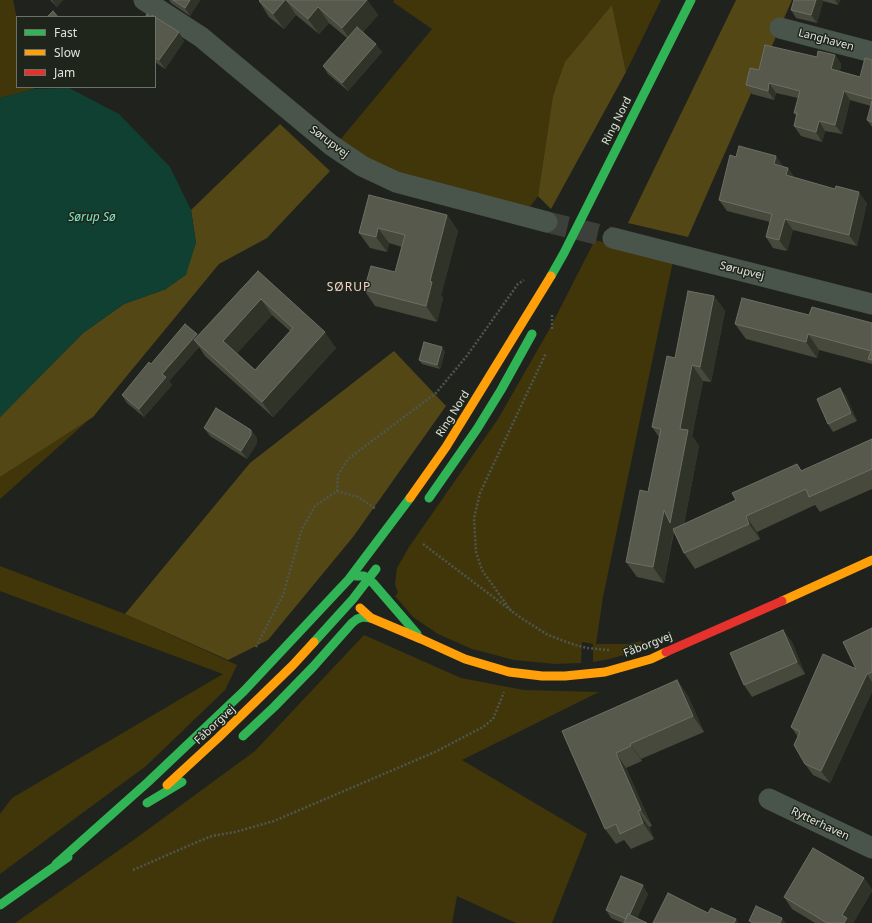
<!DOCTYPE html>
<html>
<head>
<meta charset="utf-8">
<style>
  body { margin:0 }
  #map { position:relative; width:872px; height:923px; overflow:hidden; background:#20231d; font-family:"Noto Sans",sans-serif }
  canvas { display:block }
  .legend { position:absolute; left:16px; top:16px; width:140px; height:72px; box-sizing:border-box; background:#1f251b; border:1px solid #6c7169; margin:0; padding:5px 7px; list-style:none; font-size:12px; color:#e0e4dd }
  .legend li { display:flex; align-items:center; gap:8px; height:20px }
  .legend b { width:20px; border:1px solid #6c7169 }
</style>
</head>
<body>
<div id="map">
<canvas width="872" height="923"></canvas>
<ul class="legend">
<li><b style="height:5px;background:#30b455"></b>Fast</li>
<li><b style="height:5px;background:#ff9f0a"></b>Slow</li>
<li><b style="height:5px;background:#e5322d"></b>Jam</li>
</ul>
</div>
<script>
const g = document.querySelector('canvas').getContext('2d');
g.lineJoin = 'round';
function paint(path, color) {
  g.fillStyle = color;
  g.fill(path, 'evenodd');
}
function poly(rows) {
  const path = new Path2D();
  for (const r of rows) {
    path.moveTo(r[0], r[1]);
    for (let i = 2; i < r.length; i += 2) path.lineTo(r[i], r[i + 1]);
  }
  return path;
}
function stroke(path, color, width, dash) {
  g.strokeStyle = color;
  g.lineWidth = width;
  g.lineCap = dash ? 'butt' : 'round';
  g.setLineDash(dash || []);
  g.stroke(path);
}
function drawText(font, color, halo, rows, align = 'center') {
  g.font = font + ' "Noto Sans",sans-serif';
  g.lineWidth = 3;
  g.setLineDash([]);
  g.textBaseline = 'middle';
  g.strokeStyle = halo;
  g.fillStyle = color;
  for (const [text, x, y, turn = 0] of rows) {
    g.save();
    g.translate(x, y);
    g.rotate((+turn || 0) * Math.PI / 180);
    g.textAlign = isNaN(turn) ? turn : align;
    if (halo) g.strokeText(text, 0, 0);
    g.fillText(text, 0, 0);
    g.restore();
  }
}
paint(poly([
  [0,0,13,0,17,19,17,87,33,87,34,89,0,98],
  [394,0,661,0,626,72,612,5,554,92,538,196,530,207,386,170,340,140,432,29,393,2],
  [595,240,673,261,603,597,596,644,628,644,641,641,644,650,609,659,593,662,593,644,582,642,581,663,555,664,514,660,472,649,454,641,438,634,413,617,395,596,398,593,395,584,397,568,409,547,498,419,549,330],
  [92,417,0,499,0,477],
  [0,566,125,614,237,665,225,690,146,766,0,874,0,814,12,798,223,674,0,591],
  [364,635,461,678,524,690,599,692,462,760,587,834,552,923,516,923,457,896,452,923,15,923,135,839,255,751]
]), '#403609');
paint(poly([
  [736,0,792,0,688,237,628,223],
  [612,5,626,72,551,209,538,196,553,96,565,62],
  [280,124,330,171,267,238,219,264,93,417,0,477,0,417,83,333,124,304,166,289,196,243,191,210],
  [394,351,446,406,353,537,268,640,228,660,125,614,250,463]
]), '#534715');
paint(poly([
  [69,88,119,114,170,167,191,210,196,243,186,275,166,289,124,304,83,333,0,417,0,98,34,89]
]), '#104031');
stroke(poly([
  [547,222,613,238]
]), '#3d403a', 21, [21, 10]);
stroke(poly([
  [552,329,552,314],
  [337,491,358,497,376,509],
  [423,544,521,618,548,635,575,645,587,648,609,650],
  [511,611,482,570,476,552,474,518,480,493,546,353],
  [256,647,283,595,302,529,315,506,337,491,338,475,348,459,436,393,466,357,518,284,524,280],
  [133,870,197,842,212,836,235,832,274,821,435,752,483,727,493,719,504,692]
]), '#4f564f', 2.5, [2, 2]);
stroke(poly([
  [144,0,201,37,331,145,362,166,396,182,547,222],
  [780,28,872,52],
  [613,238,872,304],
  [769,799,872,848]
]), '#49544b', 21);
stroke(poly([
  [551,276,564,253,691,0],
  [429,498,477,429,501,390,532,334],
  [356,576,364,576,373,583,417,634],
  [314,642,353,599,376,569],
  [243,736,274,707,313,667,352,623,357,619,363,617,371,618],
  [147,803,182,782],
  [56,864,148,782,244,691,349,579,410,498],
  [0,905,68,857]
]), '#30b455', 9);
stroke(poly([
  [410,498,446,447,551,276],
  [782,601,872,560],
  [360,608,371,618,421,639],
  [421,639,465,659,509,672,542,676,565,676,605,672,651,659,666,652],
  [167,785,218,738,293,665,314,642]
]), '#ff9f0a', 9);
stroke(poly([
  [666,652,782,601]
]), '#e5322d', 9);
paint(poly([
  [50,0,63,0,57,7],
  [169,0,200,0,190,16,171,3],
  [260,0,367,0,378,15,363,32,382,52,348,91,328,74,323,66,347,38,329,23,319,34,296,15,284,29,269,17,259,1],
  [794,0,840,0,838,5,823,1,817,23,796,18,791,10],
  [155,17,184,41,165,69,155,62],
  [835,55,841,64,840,71,860,77,872,60,872,127,867,120,871,106,850,100,842,134,825,131,822,142,801,136,794,126,797,116,794,113,798,98,776,93,774,100,752,94,746,85,759,70,817,57],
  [736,157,788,168,794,177,867,203,857,246,793,230,787,251,773,248,766,237,770,222,727,211,719,200],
  [369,195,447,215,458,231,441,295,443,298,437,322,375,306,364,290,395,272,402,247,389,243,387,252,370,248,359,233],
  [258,271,336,348,273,417,205,356,199,347,169,381,172,385,144,417,127,403,122,395,151,364,197,334,198,336],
  [272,315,290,331,255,370,237,353],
  [714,296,725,311,711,382,703,381,692,436,699,446,684,524,736,500,797,464,802,471,872,439,872,489,820,512,815,505,757,532,760,539,695,569,684,553,674,532,664,583,637,577,626,562,648,492,659,437,652,427,675,358],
  [809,315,872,323,872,364,819,350,817,358,746,339,735,324],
  [445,351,440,369,422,364,419,360],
  [840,388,846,396,857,421,833,432,828,424],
  [204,428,251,430,257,438,257,443,247,459,210,436],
  [872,628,872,692,830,783,813,775,805,764,798,737,791,727,856,669],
  [783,630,792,642,805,674,752,697,744,685],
  [677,680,688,696,704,732,641,759,642,761,626,768,652,826,649,827,654,839,631,849,624,840,616,844,605,829,562,731],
  [864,878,872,890,872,891,853,923,815,923,792,909,784,897],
  [648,894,637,918,647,923,623,923,611,918,606,910]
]), '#47493c');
paint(poly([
  [52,0,63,0,57,7],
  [190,0,200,0,190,16,185,8],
  [285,0,286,0,296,15,284,29,273,14],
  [367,0,378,15,353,44,342,28],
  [816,0,822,0,823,1,817,23,811,15],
  [835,0,840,0,838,5],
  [318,7,329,23,319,34,308,19],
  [179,32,184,41,165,69,159,60],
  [376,44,382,52,348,91,342,83],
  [835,55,841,64,838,79,831,69],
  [769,83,776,93,774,100,768,91],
  [844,91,850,100,842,134,835,125],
  [819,121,825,131,822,142,816,132],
  [776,156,784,167,774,164],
  [788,168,795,179,786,175],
  [859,192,867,203,857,246,849,235],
  [447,215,458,231,441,295,443,298,437,322,426,306,430,281],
  [785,219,793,230,787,251,779,240],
  [378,228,389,243,387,252,376,237],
  [714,296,725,311,711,382,700,367],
  [261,299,272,315,234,357,223,341],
  [325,332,336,348,273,417,262,402],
  [197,334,203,342,194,340,199,347,169,381,172,385,144,417,139,409,162,374],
  [808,334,819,350,817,358,806,342],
  [442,347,445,351,440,369,437,365],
  [692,365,703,381,692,436,699,446,681,539,674,529,664,583,653,567],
  [840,388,846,396,857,421,851,413],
  [251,430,257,438,257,443,247,459,241,451],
  [746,516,757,532,760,539,749,524],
  [783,630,792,642,805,674,797,662],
  [867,674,872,682,872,692,830,783,821,771],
  [677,680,688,696,704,732,693,716],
  [630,744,641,759,642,761,631,746],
  [616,753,626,768,652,826,641,810],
  [638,811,649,827,654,839,643,823],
  [864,878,872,890,872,891,853,923,844,923,842,915],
  [643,885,648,894,635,923,627,920],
  [782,918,786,923,780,923],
  [736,919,739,923,734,923]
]), '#303328');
const building = poly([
  [173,0,190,0,185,8,173,0],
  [260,0,285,0,273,14,259,1,260,0],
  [286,0,367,0,342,28,318,7,308,19,286,0],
  [794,0,816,0,811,15,791,10,794,0],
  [53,11,58,17,47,17,53,11],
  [147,14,151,17,152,15,155,17,145,17,147,14],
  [155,17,179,32,159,60,155,57,155,17],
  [357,27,376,44,342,83,323,66,357,27],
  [765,45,817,57,818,51,835,55,831,69,860,77,865,58,872,60,872,99,844,91,835,125,819,121,816,132,794,126,797,113,794,113,800,91,769,83,768,91,746,85,750,68,759,70,765,45],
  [872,101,872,122,867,120,872,101],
  [739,146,776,156,774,164,788,168,786,175,835,189,836,186,859,192,849,235,785,219,779,240,766,237,772,214,719,200,730,155,736,157,739,146],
  [369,195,447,215,430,281,432,282,426,306,364,290,371,266,395,272,405,235,378,228,376,237,359,233,369,195],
  [258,271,325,332,262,402,194,340,258,271],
  [261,299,293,328,255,370,223,341,261,299],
  [688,291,714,296,700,367,692,365,680,429,688,430,670,523,664,510,653,567,626,562,640,490,648,492,661,429,652,427,667,356,675,358,688,291],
  [742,298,809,315,812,307,872,323,872,360,868,359,871,351,808,334,806,342,735,324,742,298],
  [185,324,197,334,162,374,166,377,139,409,122,395,149,362,151,364,185,324],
  [424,342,442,347,437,365,419,360,424,342],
  [840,388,851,413,828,424,817,399,840,388],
  [216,408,251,430,251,435,241,451,204,428,216,408],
  [872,439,872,469,809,497,806,489,746,516,749,524,684,553,673,529,736,500,732,493,797,464,801,471,872,439],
  [872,628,872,672,867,674,821,771,805,764,794,745,800,732,791,727,823,654,856,669,843,642,872,628],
  [783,630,797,662,744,685,730,653,783,630],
  [677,680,693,716,630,744,631,746,616,753,641,810,638,811,643,823,620,834,616,824,605,829,562,731,677,680],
  [813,848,864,878,842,915,847,918,844,923,827,923,784,897,813,848],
  [621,876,643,885,630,914,628,914,626,919,606,910,621,876],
  [668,893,708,913,711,908,736,919,734,923,653,923,668,893],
  [756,906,782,918,780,923,753,923,749,921,756,906],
  [628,914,647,923,624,923,628,914]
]);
paint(building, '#57594d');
stroke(building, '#6c6f64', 1);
drawText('11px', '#e0e4dd', '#1f251b', [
  ["Langhaven",826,40,15],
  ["Ring Nord",617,121,-63],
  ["Sørupvej",329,142,37],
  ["Sørupvej",742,271,14],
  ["Ring Nord",453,414,-58],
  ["Fåborgvej",648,645,-21],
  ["Fåborgvej",215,725,-43],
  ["Rytterhaven",820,824,25]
]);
drawText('italic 12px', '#81e4c2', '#1f251b', [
  ["Sørup Sø",92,218]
]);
g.letterSpacing = '1px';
drawText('12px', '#f4d4c8', '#1f251b', [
  ["SØRUP",349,288]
]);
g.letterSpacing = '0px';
</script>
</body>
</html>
